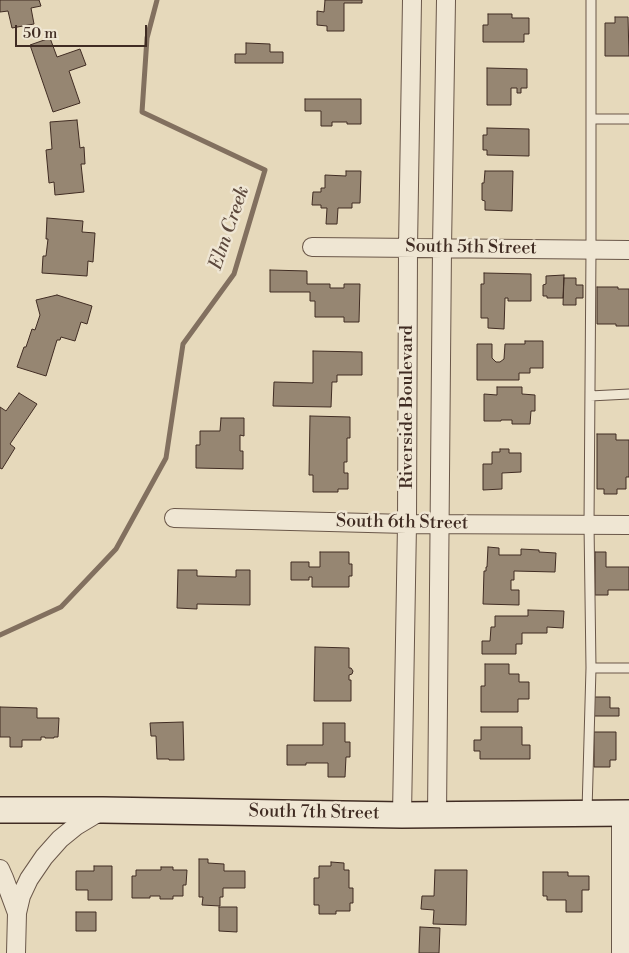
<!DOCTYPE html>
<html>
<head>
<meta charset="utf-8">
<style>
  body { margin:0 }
  #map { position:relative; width:629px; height:953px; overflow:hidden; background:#e6d9bb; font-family:"Libre Bodoni",serif }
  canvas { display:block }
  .scale { position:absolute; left:15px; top:25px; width:132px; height:22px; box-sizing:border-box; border:2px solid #402c23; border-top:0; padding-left:6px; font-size:15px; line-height:18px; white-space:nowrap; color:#402c23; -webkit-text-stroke:4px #efe6d3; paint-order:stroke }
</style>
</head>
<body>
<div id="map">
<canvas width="629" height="953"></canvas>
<div class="scale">50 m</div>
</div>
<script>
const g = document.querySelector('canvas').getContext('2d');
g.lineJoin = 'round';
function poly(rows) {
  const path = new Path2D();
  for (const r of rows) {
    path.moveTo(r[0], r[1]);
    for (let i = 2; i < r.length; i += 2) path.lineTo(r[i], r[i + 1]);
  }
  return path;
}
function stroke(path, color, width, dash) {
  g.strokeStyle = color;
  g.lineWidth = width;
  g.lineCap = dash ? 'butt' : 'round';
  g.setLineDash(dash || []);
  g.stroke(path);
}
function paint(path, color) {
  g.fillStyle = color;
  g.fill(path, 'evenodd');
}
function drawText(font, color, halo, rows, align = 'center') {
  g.font = font + ' "Libre Bodoni",serif';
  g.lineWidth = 5;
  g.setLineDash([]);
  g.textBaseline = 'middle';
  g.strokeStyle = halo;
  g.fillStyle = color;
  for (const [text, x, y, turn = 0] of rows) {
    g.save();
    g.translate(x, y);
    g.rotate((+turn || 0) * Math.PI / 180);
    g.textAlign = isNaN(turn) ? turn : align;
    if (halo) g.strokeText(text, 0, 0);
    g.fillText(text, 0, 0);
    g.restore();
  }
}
stroke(poly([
  [0,635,61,607,116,549,166,458,183,344,234,274,265,170,142,112,147,38,157,0]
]), '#82705f', 5);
const building = poly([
  [0,0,39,0,41,6,31,8,34,24,12,28,8,11,0,12,0,0],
  [325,0,362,0,362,3,344,3,344,31,327,31,327,26,317,25,317,11,324,12,325,0],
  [488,14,512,14,512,18,529,18,529,34,524,34,524,42,483,42,483,25,488,25,488,14],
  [615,17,628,17,629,56,605,56,605,23,615,23,615,17],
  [50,38,57,57,80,49,86,65,69,71,80,103,53,112,30,45,50,38],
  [246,43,270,44,270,52,283,52,283,63,235,63,235,54,246,54,246,43],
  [487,68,527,69,527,88,521,88,521,93,517,93,517,88,511,88,511,105,487,105,487,68],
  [305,99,361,99,361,124,347,124,347,122,332,122,332,126,321,126,321,111,305,111,305,99],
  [77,120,80,148,84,147,85,164,81,164,84,192,55,195,54,182,49,183,46,150,52,149,50,122,77,120],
  [487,128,529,129,529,156,487,155,487,150,483,150,483,135,487,135,487,128],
  [346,171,361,171,360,203,352,203,352,208,338,208,337,224,326,224,327,208,321,208,321,205,312,205,313,192,321,192,321,188,325,188,325,175,346,176,346,171],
  [485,171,513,171,512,211,485,210,485,201,482,200,482,183,484,183,485,171],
  [47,218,83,221,82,232,95,233,93,262,88,261,87,276,42,273,43,256,46,256,48,239,46,239,47,218],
  [270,270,307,271,307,284,330,284,330,288,344,288,344,284,360,284,359,322,344,322,344,317,315,317,315,301,310,301,310,292,270,292,270,270],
  [484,273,531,274,531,301,508,301,508,298,505,298,504,329,488,328,488,318,481,318,481,284,484,284,484,273],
  [564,275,563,298,547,298,547,296,543,296,543,285,546,284,546,276,564,275],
  [564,278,576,278,576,285,583,285,583,298,576,298,576,305,563,305,564,278],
  [597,287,618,287,618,289,629,289,629,326,616,326,616,324,597,324,597,287],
  [57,295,92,306,87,324,81,322,75,341,61,337,60,340,57,340,46,376,17,367,24,347,26,347,32,329,35,330,40,315,36,300,57,295],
  [525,341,543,341,543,368,530,368,530,373,519,373,519,380,477,380,477,344,492,344,492,358,496,362,500,362,504,359,505,344,525,344,525,341],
  [313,351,362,352,362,375,337,375,337,382,332,382,331,407,273,406,274,382,313,383,313,351],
  [497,387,522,387,522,394,535,395,535,411,531,411,530,424,512,424,512,420,501,420,501,421,484,421,484,394,497,395,497,387],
  [19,393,37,404,10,444,15,448,2,469,0,468,0,407,6,411,19,393],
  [310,416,350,417,350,438,347,438,347,462,344,462,344,473,348,473,348,489,338,489,338,492,313,492,313,475,309,475,310,416],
  [221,418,244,418,244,436,240,435,240,451,243,451,243,469,196,468,196,445,200,445,200,431,220,431,221,418],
  [597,434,616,434,616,440,629,440,629,477,626,477,626,489,617,489,617,494,604,494,604,489,597,489,597,434],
  [500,449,509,449,509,453,521,453,521,472,502,473,502,489,483,490,483,464,492,464,492,452,500,452,500,449],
  [488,547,499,548,499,555,521,555,521,549,539,550,539,552,556,553,555,572,514,571,514,580,511,580,511,590,519,590,519,605,483,604,484,571,486,571,486,567,487,567,488,547],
  [320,552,349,552,349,564,352,564,352,576,349,576,349,587,312,587,312,577,309,577,309,580,291,580,291,562,309,562,309,567,320,567,320,552],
  [595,552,606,552,606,567,629,567,629,590,608,590,608,595,595,595,595,552],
  [178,570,197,570,197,576,236,577,236,570,250,570,250,605,197,604,197,609,177,608,178,570],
  [528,610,564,611,563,628,547,627,547,633,522,633,522,644,516,644,516,654,482,654,482,641,490,641,491,627,495,627,495,616,528,616,528,610],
  [315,647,349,648,349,668,351,668,353,671,352,674,349,675,349,680,351,680,351,701,314,701,315,647],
  [485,664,509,664,509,674,519,674,519,682,529,682,529,699,518,699,518,712,481,712,481,686,485,686,485,664],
  [594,697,610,697,610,708,619,708,619,716,594,716,594,697],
  [0,707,37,708,37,718,59,718,58,737,54,737,54,738,45,738,45,737,41,737,41,740,22,740,22,747,10,747,10,737,0,737,0,707],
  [183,722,184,760,169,760,169,759,157,759,156,736,151,736,150,723,183,722],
  [323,723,345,723,345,742,350,742,350,757,346,757,345,777,328,777,328,763,306,763,306,765,287,765,287,745,323,745,323,723],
  [481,727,522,727,522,745,530,745,530,759,480,759,480,751,474,751,474,740,481,740,481,727],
  [594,732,616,732,616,760,610,760,610,767,594,767,594,732],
  [199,859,208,859,208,863,224,864,224,871,245,871,245,888,223,888,223,897,220,897,220,906,202,905,203,897,199,897,199,859],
  [331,862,344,863,344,870,349,870,349,888,353,888,353,903,350,903,350,911,336,911,336,914,319,914,319,905,314,905,314,878,319,878,319,866,331,866,331,862],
  [94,866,112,866,112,900,88,900,88,890,76,890,76,871,94,871,94,866],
  [161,867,173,867,173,870,187,870,186,885,183,885,183,896,173,896,173,899,160,899,160,896,150,896,150,898,132,898,132,876,136,876,136,870,161,870,161,867],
  [435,870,467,870,466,925,433,924,434,910,421,909,422,896,434,896,435,870],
  [543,872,568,872,568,876,589,876,589,890,582,890,582,912,566,912,566,900,547,900,547,896,543,896,543,872],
  [219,907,237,907,237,932,219,931,219,907],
  [76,912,96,912,96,931,76,931,76,912],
  [420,927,440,928,439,953,419,953,420,927]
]);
paint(building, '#968672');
stroke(building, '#402c23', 1);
const lane = poly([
  [591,119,629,119],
  [590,396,629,394],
  [591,668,629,668],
  [587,811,591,668,589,524,591,249,591,0]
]);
const street = poly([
  [312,247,629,250],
  [174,518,407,524,629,525],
  [621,813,621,953],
  [402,815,407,524,408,248,412,0],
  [437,815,442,248,446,0],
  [0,869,4,878,17,913],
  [16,953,17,913,21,896,29,879,44,857,60,839,76,826,101,811]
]);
const secondary = poly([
  [0,810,103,810,402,815,629,813]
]);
stroke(lane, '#6a5749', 11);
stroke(street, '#6a5749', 20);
stroke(secondary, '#402c23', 28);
stroke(lane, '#efe6d3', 9);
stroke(street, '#efe6d3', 18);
stroke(secondary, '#efe6d3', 25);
drawText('18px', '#402c23', '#efe6d3', [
  ["South 5th Street",471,248,1],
  ["Riverside Boulevard",408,407,-90],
  ["South 6th Street",402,523,1],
  ["South 7th Street",314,813,1]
]);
drawText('italic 19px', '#5c483c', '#efe6d3', [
  ["Elm Creek",230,228,-71]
]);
</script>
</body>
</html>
